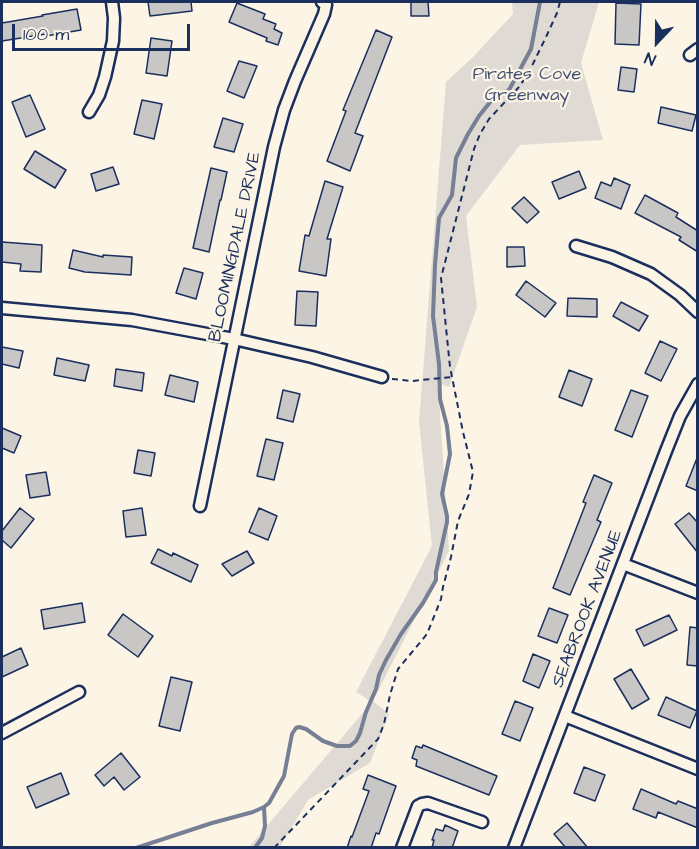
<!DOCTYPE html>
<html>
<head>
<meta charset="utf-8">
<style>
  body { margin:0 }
  #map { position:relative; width:699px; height:849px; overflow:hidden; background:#fcf5e5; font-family:"Architects Daughter",sans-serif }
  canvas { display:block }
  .frame { position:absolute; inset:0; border:3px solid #1b2f5e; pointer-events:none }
  .north { position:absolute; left:627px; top:12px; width:60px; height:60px; -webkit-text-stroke:4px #fcf5e5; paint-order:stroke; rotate:202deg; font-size:16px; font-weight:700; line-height:24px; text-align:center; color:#1b2f5e }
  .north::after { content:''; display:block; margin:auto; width:21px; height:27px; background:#1b2f5e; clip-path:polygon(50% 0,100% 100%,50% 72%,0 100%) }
  .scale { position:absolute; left:12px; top:24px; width:178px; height:27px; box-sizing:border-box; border:3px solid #1b2f5e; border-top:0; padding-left:8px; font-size:18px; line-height:21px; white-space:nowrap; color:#1b2f5e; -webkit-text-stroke:4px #fcf5e5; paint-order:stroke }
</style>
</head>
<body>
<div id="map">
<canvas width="699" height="849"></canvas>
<div class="frame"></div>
<div class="north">N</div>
<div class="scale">100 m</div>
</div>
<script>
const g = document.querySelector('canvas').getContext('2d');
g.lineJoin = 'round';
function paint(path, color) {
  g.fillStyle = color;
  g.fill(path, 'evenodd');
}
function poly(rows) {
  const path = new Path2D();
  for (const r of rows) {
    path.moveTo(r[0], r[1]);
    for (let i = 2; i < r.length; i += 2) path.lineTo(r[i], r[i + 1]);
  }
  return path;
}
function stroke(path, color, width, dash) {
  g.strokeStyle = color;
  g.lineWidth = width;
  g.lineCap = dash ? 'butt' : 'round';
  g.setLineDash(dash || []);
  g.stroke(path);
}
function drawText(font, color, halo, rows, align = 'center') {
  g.font = font + ' "Architects Daughter",sans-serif';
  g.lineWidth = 4.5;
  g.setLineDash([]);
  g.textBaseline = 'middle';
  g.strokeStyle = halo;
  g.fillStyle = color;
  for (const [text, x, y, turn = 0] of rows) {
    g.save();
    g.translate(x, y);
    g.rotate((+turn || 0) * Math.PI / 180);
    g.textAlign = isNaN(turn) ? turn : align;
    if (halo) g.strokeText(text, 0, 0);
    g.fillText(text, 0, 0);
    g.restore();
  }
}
paint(poly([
  [512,2,599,2,581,63,603,140,520,145,466,216,477,307,449,387,438,383,449,551,373,701,389,714,370,763,308,800,280,847,249,847,372,702,356,692,432,546,419,422,446,82,474,56,513,14]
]), '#dfdbd4');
stroke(poly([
  [136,848,212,823,253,812,264,807,269,803,284,776,292,734,296,728,299,727,306,729,323,741,337,746,350,746,356,741,360,733,366,712,376,689,379,675,386,660,401,634,423,603,436,580,436,572,447,522,447,516,442,494,450,454,447,426,440,399,439,364,433,316,435,265,439,218,452,195,456,158,468,134,479,116,495,96,509,90,531,49,540,2],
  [255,848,262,838,265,826,264,807]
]), '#767f94', 4);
const building = poly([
  [148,2,191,2,192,11,150,16,148,2],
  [411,2,428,2,429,16,411,16,411,2],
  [237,3,265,14,263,19,276,24,274,29,282,33,278,45,266,41,267,38,229,22,237,3],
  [616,3,641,4,639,45,615,44,616,3],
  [77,9,81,30,46,36,46,34,2,41,2,23,43,16,42,15,77,9],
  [376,30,392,37,355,133,363,136,350,171,327,161,346,111,343,110,376,30],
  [151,38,172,41,167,76,146,73,151,38],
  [239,61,257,66,244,98,227,91,239,61],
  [621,67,637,69,634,92,618,90,621,67],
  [30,95,45,129,26,137,12,102,30,95],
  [142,100,162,104,154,139,134,134,142,100],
  [661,107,696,115,692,131,658,123,661,107],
  [223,118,243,124,234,152,214,147,223,118],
  [35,151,66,170,55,188,24,169,35,151],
  [113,167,119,184,96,191,91,174,113,167],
  [211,168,227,172,221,200,220,200,209,252,193,248,211,168],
  [579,171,586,188,559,199,552,182,579,171],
  [614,178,630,185,621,209,595,198,601,182,611,186,614,178],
  [325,181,343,187,327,239,331,239,326,276,299,271,305,235,309,236,325,181],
  [645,195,678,213,676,217,698,231,698,252,679,240,681,237,635,213,645,195],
  [524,197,539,212,527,223,512,208,524,197],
  [2,242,42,245,41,272,20,271,21,264,2,262,2,242],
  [507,247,524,247,525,266,507,267,507,247],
  [73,250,103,257,103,255,132,257,131,275,85,272,69,268,73,250],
  [184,268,203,273,196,299,176,293,184,268],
  [526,281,556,303,545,317,516,295,526,281],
  [297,291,318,292,316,326,295,325,297,291],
  [568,298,597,299,597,317,567,316,568,298],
  [621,302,648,316,639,331,613,316,621,302],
  [660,341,677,349,661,381,645,373,660,341],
  [2,347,23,351,19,368,2,364,2,347],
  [57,358,89,365,85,381,54,375,57,358],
  [116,369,144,373,142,391,114,386,116,369],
  [569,370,592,379,582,406,559,397,569,370],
  [170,375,198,382,194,402,165,395,170,375],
  [283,390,300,394,293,422,277,418,283,390],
  [631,390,648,396,632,437,615,430,631,390],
  [2,428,21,436,14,453,2,448,2,428],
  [266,439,283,443,274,480,257,476,266,439],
  [138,450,155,453,151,476,134,473,138,450],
  [697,458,698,458,698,491,686,486,697,458],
  [46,472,50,495,30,498,26,475,46,472],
  [594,475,612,483,597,520,601,522,570,595,553,588,586,503,583,502,594,475],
  [20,508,34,519,11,548,2,540,2,531,20,508],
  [142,508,146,535,126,537,123,511,142,508],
  [259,508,277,516,268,540,249,532,259,508],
  [689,513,698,523,698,553,675,524,689,513],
  [158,549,172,556,173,553,198,565,191,582,151,563,158,549],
  [247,551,254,563,232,576,222,564,247,551],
  [82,603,85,622,44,629,41,610,82,603],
  [549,608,568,615,557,643,538,636,549,608],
  [123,614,153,636,138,657,108,635,123,614],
  [669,615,677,630,644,646,636,630,669,615],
  [690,627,698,628,698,666,687,665,690,627],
  [21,648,28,665,2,677,2,657,21,648],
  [533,654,550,661,539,688,523,681,533,654],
  [631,669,649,699,632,709,614,679,631,669],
  [171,677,192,682,180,731,159,726,171,677],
  [666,697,697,711,690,728,658,715,666,697],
  [515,701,533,708,520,741,502,734,515,701],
  [423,745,497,776,489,795,416,766,417,760,412,758,416,746,422,748,423,745],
  [121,753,140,777,124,790,114,777,104,786,95,775,121,753],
  [584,767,605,775,595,801,574,793,584,767],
  [61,773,69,794,36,808,27,787,61,773],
  [368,775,396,786,379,834,376,833,371,848,347,848,351,836,352,837,369,791,363,789,368,775],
  [641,789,676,804,678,801,698,809,698,828,658,812,656,818,633,809,641,789],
  [567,823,588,848,566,848,554,834,567,823],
  [445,825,458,831,452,848,432,848,434,840,432,840,436,829,443,831,445,825]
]);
paint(building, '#c8c7c6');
stroke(building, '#1b2f5e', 1.5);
const minor = poly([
  [690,55,698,49],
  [89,112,99,95,105,77,113,41,114,18,112,2],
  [576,246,612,257,651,274,680,295,698,312],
  [2,308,132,320,234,339,312,357,382,377],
  [200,506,274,147,284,110,295,81,324,14,326,5,322,2],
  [623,564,698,593],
  [565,716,698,769],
  [2,733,79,692],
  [402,848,418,806,422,804,428,803,482,822],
  [514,848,666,451,680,416,698,384]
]);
stroke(minor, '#1b2f5e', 15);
stroke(poly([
  [392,379,412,381,452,377],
  [274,848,378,739,384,724,390,695,398,669,427,634,441,599,443,587,451,557,458,521,469,494,473,472,463,432,450,367,441,278,474,149,480,134,489,119,519,87,529,72,546,37,557,13,560,2]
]), '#1b2f5e', 2, [6, 4.5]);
stroke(minor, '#fcf5e5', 10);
drawText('18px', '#425176', '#fcf5e5', [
  ["Pirates Cove",527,75],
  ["Greenway",527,96]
]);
drawText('18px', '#1b2f5e', '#fcf5e5', [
  ["BLOOMINGDALE DRIVE",236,247,-78],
  ["SEABROOK AVENUE",588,609,-69]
]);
</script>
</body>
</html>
